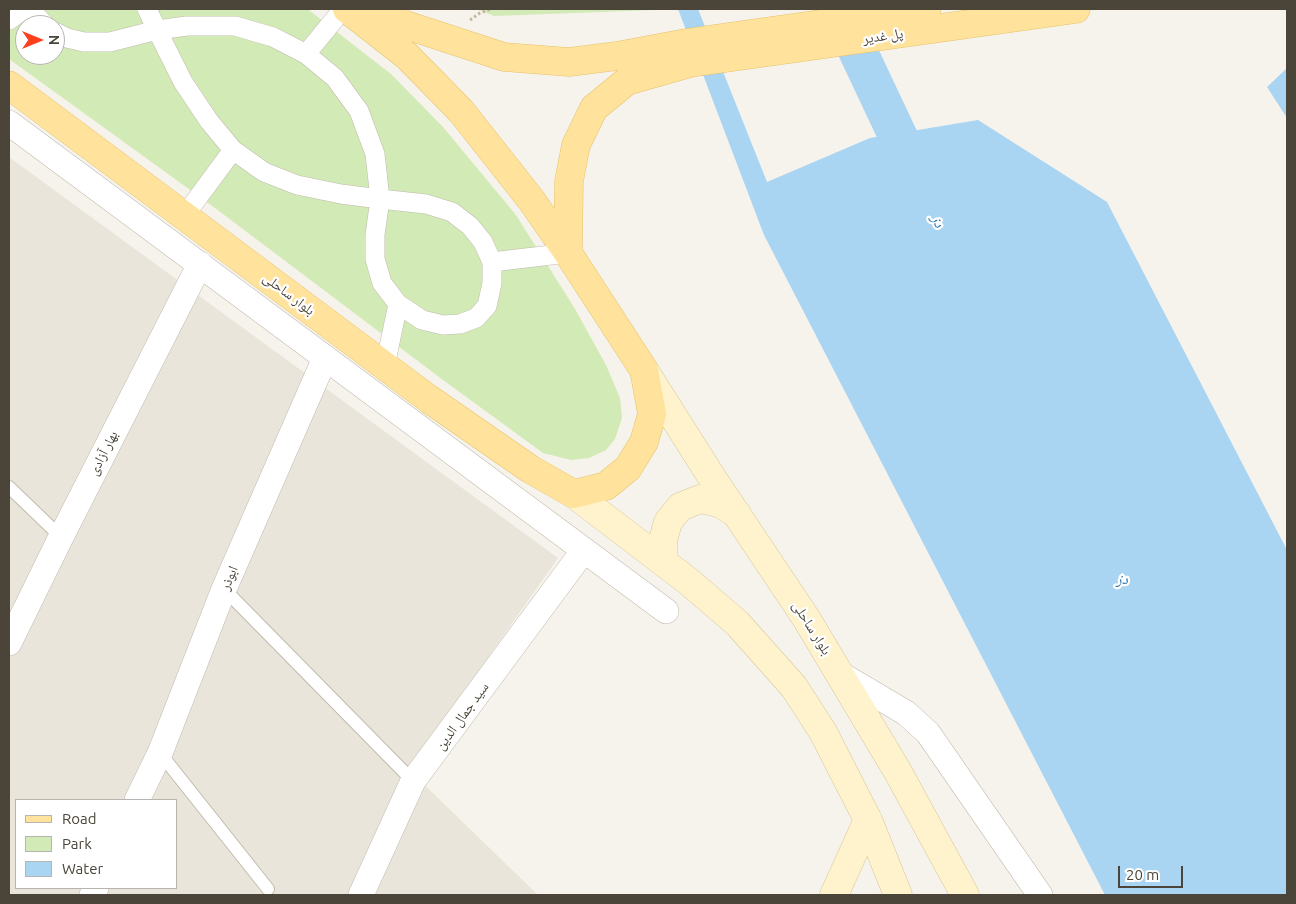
<!DOCTYPE html>
<html>
<head>
<meta charset="utf-8">
<style>
  body { margin:0 }
  #map { position:relative; width:1296px; height:904px; overflow:hidden; background:#f6f3ec; font-family:Ubuntu,sans-serif }
  canvas { display:block }
  .frame { position:absolute; inset:0; border:10px solid #4b4439; pointer-events:none }
  .legend { position:absolute; left:15px; top:799px; width:162px; height:90px; box-sizing:border-box; background:#fff; border:1px solid #b7b4b0; margin:0; padding:6px 9px; list-style:none; font-size:15px; color:#4b4439 }
  .legend li { display:flex; align-items:center; gap:10px; height:25px }
  .legend b { width:25px; border:1px solid #b7b4b0 }
  .north { position:absolute; left:15px; top:15px; width:50px; height:50px; box-sizing:border-box; background:#fff; border:1px solid #b7b4b0; border-radius:50%; rotate:90deg; font-size:14px; font-weight:700; line-height:20px; text-align:center; color:#4b4439 }
  .north::after { content:''; display:block; margin:auto; width:18px; height:22px; background:#fc3f1d; clip-path:polygon(50% 0,100% 100%,50% 72%,0 100%) }
  .scale { position:absolute; left:1118px; top:866px; width:65px; height:22px; box-sizing:border-box; border:2px solid #4b4439; border-top:0; padding-left:6px; font-size:15px; line-height:18px; white-space:nowrap; color:#4b4439; -webkit-text-stroke:4px #fff; paint-order:stroke }
</style>
</head>
<body>
<div id="map">
<canvas width="1296" height="904"></canvas>
<div class="frame"></div>
<ul class="legend">
<li><b style="height:6px;background:#ffe39c"></b>Road</li>
<li><b style="height:14px;background:#d2eab5"></b>Park</li>
<li><b style="height:14px;background:#a9d4f2"></b>Water</li>
</ul>
<div class="north">N</div>
<div class="scale">20 m</div>
</div>
<script>
const g = document.querySelector('canvas').getContext('2d');
g.lineJoin = 'round';
function paint(path, color) {
  g.fillStyle = color;
  g.fill(path, 'evenodd');
}
function poly(rows) {
  const path = new Path2D();
  for (const r of rows) {
    path.moveTo(r[0], r[1]);
    for (let i = 2; i < r.length; i += 2) path.lineTo(r[i], r[i + 1]);
  }
  return path;
}
function stroke(path, color, width, dash) {
  g.strokeStyle = color;
  g.lineWidth = width;
  g.lineCap = dash ? 'butt' : 'round';
  g.setLineDash(dash || []);
  g.stroke(path);
}
function drawText(font, color, halo, rows, align = 'center') {
  g.font = font + ' Ubuntu,"Noto Naskh Arabic",sans-serif';
  g.lineWidth = 4.5;
  g.setLineDash([]);
  g.textBaseline = 'middle';
  g.strokeStyle = halo;
  g.fillStyle = color;
  for (const [text, x, y, turn = 0] of rows) {
    g.save();
    g.translate(x, y);
    g.rotate((+turn || 0) * Math.PI / 180);
    g.textAlign = isNaN(turn) ? turn : align;
    if (halo) g.strokeText(text, 0, 0);
    g.fillText(text, 0, 0);
    g.restore();
  }
}
paint(poly([
  [9,157,558,558,409,770,538,895,9,895],
  [16,800,176,800,176,888,16,888]
]), '#eae5da');
paint(poly([
  [9,9,307,9,310,11,391,74,443,127,516,215,575,309,606,365,620,398,622,418,615,439,606,450,589,458,571,460,543,453,443,380,211,205,9,59],
  [25,25,55,25,55,55,25,55],
  [477,9,654,9,655,10,494,16]
]), '#d2eab5');
paint(poly([
  [678,9,698,9,767,182,870,138,978,120,1107,202,1287,550,1287,895,1105,895,764,235],
  [1287,68,1287,118,1267,87]
]), '#a9d4f2');
stroke(poly([
  [838,9,919,181]
]), '#a9d4f2', 39);
const service = poly([
  [9,487,61,537],
  [224,589,413,781],
  [160,753,268,889]
]);
const pedestrian = poly([
  [30,9,45,25],
  [9,20,24,9],
  [55,32,67,38,84,42,110,42,157,30,187,26,235,26,273,37,306,54,335,78,359,111,375,154,380,199,375,235,375,259,382,283,398,304,422,320,443,325,460,324,476,318,487,306,492,283,492,262,483,242,470,226,452,212,426,204,380,199,341,194,297,185,264,172,233,150,209,121,183,82,157,30,147,9],
  [306,54,343,9],
  [185,215,233,150],
  [492,262,568,253],
  [385,366,398,304]
]);
const minor = poly([
  [9,123,666,611],
  [9,643,61,537,200,264],
  [840,674,906,713,928,733,1040,895],
  [137,800,160,753,224,589,325,358],
  [92,895,96,888],
  [361,895,413,781,584,550]
]);
const secondary = poly([
  [644,370,711,476,806,618,898,772,965,895],
  [574,494,688,581,737,623,794,687,823,732,868,820,898,895],
  [663,561,663,540,668,522,680,507,700,499,719,503,737,514],
  [834,895,868,820]
]);
const primary = poly([
  [368,9,406,25,504,57,569,62,617,56,686,43,927,9],
  [9,85,429,399,530,469,574,494,606,486,628,468,644,442,652,414,644,370,568,253,532,201,461,111,407,56,347,9],
  [568,253,569,181,576,145,594,108,627,81,690,63,1076,9]
]);
stroke(service, '#c2bbae', 14);
stroke(pedestrian, '#c2bbae', 20);
stroke(minor, '#c2bbae', 26);
stroke(secondary, '#d6c79b', 29);
stroke(primary, '#e6c16a', 29);
stroke(poly([
  [470,20,480,13,491,9]
]), '#c4b79f', 3, [2.5, 2.5]);
stroke(service, '#fff', 12);
stroke(pedestrian, '#fff', 19);
stroke(minor, '#fff', 25);
stroke(secondary, '#fff3cd', 28);
stroke(primary, '#ffe39c', 28);
drawText('14px', '#4b4439', '#fff', [
  ["پل غدیر",883,36,-8],
  ["بلوار ساحلی",289,294,37],
  ["بهار آزادی",103,453,-63],
  ["ابوذر",229,578,-67],
  ["بلوار ساحلی",812,628,58],
  ["سید جمال الدین",462,716,-54]
]);
drawText('italic 15px', '#2e7ab2', '#fff', [
  ["دز",938,221,65],
  ["دز",1122,579]
]);
</script>
</body>
</html>
